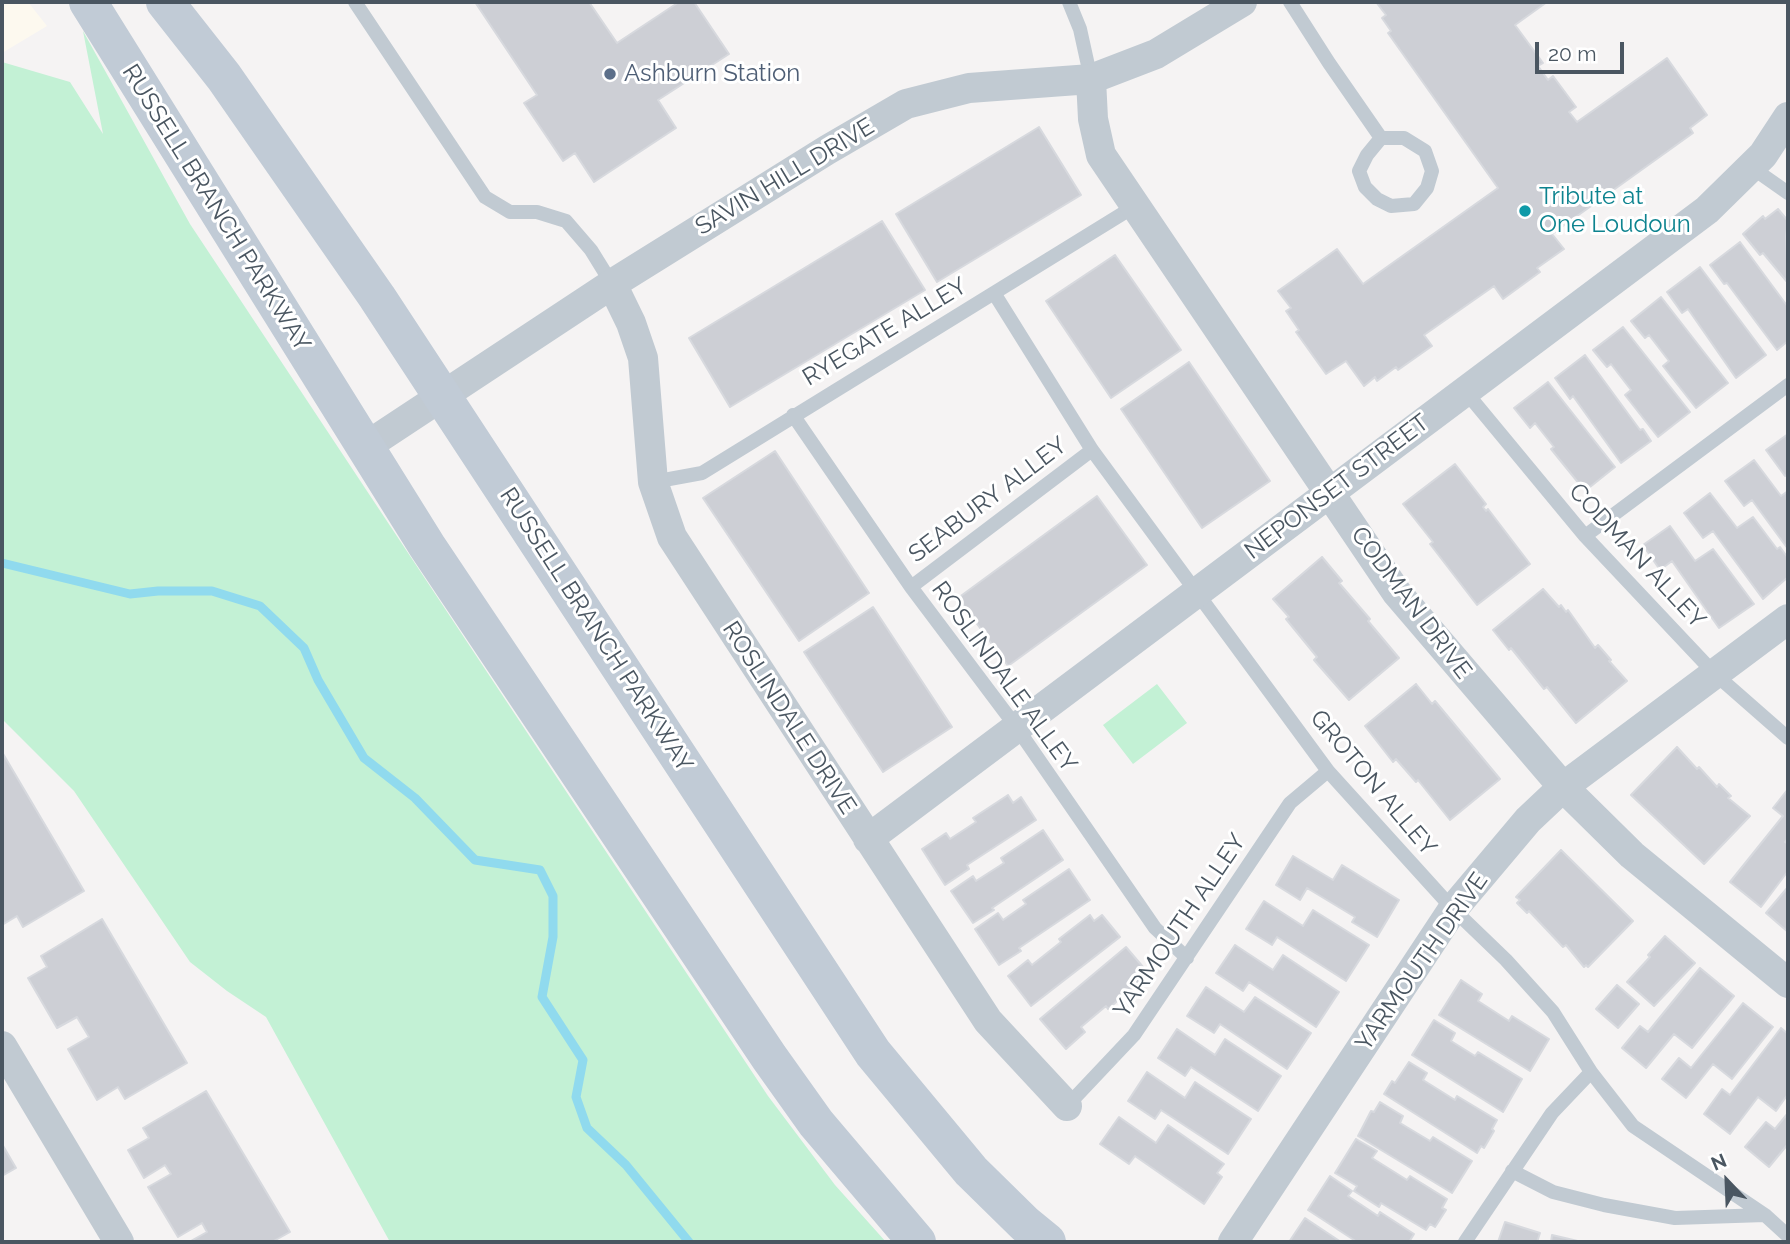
<!DOCTYPE html>
<html>
<head>
<meta charset="utf-8">
<style>
  body { margin:0 }
  #map { position:relative; width:1790px; height:1244px; overflow:hidden; background:#f5f3f3; font-family:Raleway,sans-serif }
  canvas { display:block }
  .frame { position:absolute; inset:0; border:4px solid #4a5661; pointer-events:none }
  .north { position:absolute; left:1692px; top:1146px; width:70px; height:70px; -webkit-text-stroke:5px #fff; paint-order:stroke; rotate:337deg; font-size:19px; font-weight:700; line-height:28px; text-align:center; color:#4a5661 }
  .north::after { content:''; display:block; margin:auto; width:24px; height:32px; background:#4a5661; clip-path:polygon(50% 0,100% 100%,50% 72%,0 100%) }
  .scale { position:absolute; left:1535px; top:42px; width:89px; height:32px; box-sizing:border-box; border:4px solid #4a5661; border-top:0; padding-left:9px; font-size:21px; line-height:24px; white-space:nowrap; color:#4a5661; -webkit-text-stroke:5px #fff; paint-order:stroke }
</style>
</head>
<body>
<div id="map">
<canvas width="1790" height="1244"></canvas>
<div class="frame"></div>
<div class="north">N</div>
<div class="scale">20 m</div>
</div>
<script>
const g = document.querySelector('canvas').getContext('2d');
g.lineJoin = 'round';
function paint(path, color) {
  g.fillStyle = color;
  g.fill(path, 'evenodd');
}
function poly(rows) {
  const path = new Path2D();
  for (const r of rows) {
    path.moveTo(r[0], r[1]);
    for (let i = 2; i < r.length; i += 2) path.lineTo(r[i], r[i + 1]);
  }
  return path;
}
function stroke(path, color, width, dash) {
  g.strokeStyle = color;
  g.lineWidth = width;
  g.lineCap = dash ? 'butt' : 'round';
  g.setLineDash(dash || []);
  g.stroke(path);
}
function drawText(font, color, halo, rows, align = 'center') {
  g.font = font + ' Raleway,sans-serif';
  g.lineWidth = 6;
  g.setLineDash([]);
  g.textBaseline = 'middle';
  g.strokeStyle = halo;
  g.fillStyle = color;
  for (const [text, x, y, turn = 0] of rows) {
    g.save();
    g.translate(x, y);
    g.rotate((+turn || 0) * Math.PI / 180);
    g.textAlign = isNaN(turn) ? turn : align;
    if (halo) g.strokeText(text, 0, 0);
    g.fillText(text, 0, 0);
    g.restore();
  }
}
paint(poly([
  [2,2,28,2,47,26,2,53]
]), '#fdf9ef');
paint(poly([
  [83,31,190,224,768,1096,835,1185,886,1242,390,1242,266,1017,227,991,190,962,74,791,2,719,2,62,70,82,103,134],
  [1157,684,1187,723,1133,764,1103,725]
]), '#c3f1d5');
stroke(poly([
  [2,563,130,594,158,591,212,591,260,606,304,648,318,680,364,758,415,798,475,860,540,870,553,896,553,937,542,997,583,1060,576,1097,587,1128,626,1165,689,1242]
]), '#90daee', 9);
const building = poly([
  [475,2,589,2,617,43,679,2,694,2,729,54,658,100,676,128,594,182,575,153,563,161,524,103,537,95,475,2],
  [1376,2,1547,2,1515,25,1543,63,1538,66,1548,80,1553,76,1576,107,1569,112,1577,122,1667,58,1707,115,1690,128,1693,133,1552,234,1564,249,1537,268,1540,272,1503,299,1494,286,1424,335,1432,346,1398,370,1396,367,1377,381,1375,377,1364,386,1346,361,1326,374,1296,332,1299,330,1286,311,1291,308,1278,291,1337,249,1363,284,1498,188,1388,33,1391,31,1382,18,1386,15,1376,2],
  [1039,127,1081,195,937,282,896,214,1039,127],
  [1778,209,1788,221,1786,236,1788,283,1763,253,1760,255,1743,234,1763,216,1765,219,1778,209],
  [882,221,925,290,730,407,689,338,882,221],
  [1740,242,1788,307,1788,341,1777,350,1727,283,1724,284,1710,265,1740,242],
  [1115,255,1181,350,1111,398,1046,301,1115,255],
  [1700,267,1766,355,1736,378,1688,309,1682,313,1667,292,1700,267],
  [1661,297,1728,383,1696,408,1663,366,1669,361,1649,335,1645,338,1631,321,1661,297],
  [1623,327,1690,412,1658,437,1625,395,1631,390,1611,364,1607,367,1593,350,1623,327],
  [1585,355,1640,430,1643,429,1651,441,1621,463,1573,396,1570,399,1555,378,1585,355],
  [1189,362,1270,481,1202,528,1121,409,1189,362],
  [1548,382,1615,467,1585,491,1551,449,1554,447,1535,423,1530,428,1514,408,1548,382],
  [1788,434,1788,474,1785,476,1766,450,1788,434],
  [775,451,869,593,799,641,703,498,775,451],
  [1754,460,1781,496,1788,491,1788,549,1752,500,1744,506,1725,481,1754,460],
  [1455,464,1486,504,1483,507,1486,511,1488,509,1530,564,1477,605,1430,544,1433,542,1403,504,1455,464],
  [1710,493,1737,528,1753,517,1777,549,1780,547,1788,558,1788,577,1763,599,1713,531,1703,538,1684,513,1710,493],
  [1097,496,1147,565,1008,666,958,598,1097,496],
  [1670,526,1695,561,1713,549,1754,604,1719,628,1672,561,1660,570,1643,545,1670,526],
  [1322,557,1342,581,1339,583,1370,619,1368,621,1399,658,1349,700,1314,660,1317,657,1286,619,1289,617,1273,599,1322,557],
  [1543,589,1559,607,1561,605,1566,612,1568,610,1595,648,1598,645,1611,660,1609,661,1627,681,1576,723,1547,687,1544,689,1511,648,1509,650,1493,630,1543,589],
  [873,607,952,727,883,772,804,652,873,607],
  [1416,684,1432,704,1435,701,1500,779,1450,820,1418,780,1416,782,1396,759,1393,762,1365,726,1416,684],
  [1677,747,1697,769,1699,767,1717,787,1719,784,1731,796,1728,798,1750,816,1704,864,1631,795,1677,747],
  [2,752,84,891,23,927,17,916,2,925,2,752],
  [1788,789,1788,838,1785,842,1788,844,1788,871,1761,907,1730,882,1783,816,1773,808,1788,789],
  [1008,795,1013,803,1021,797,1036,820,967,865,969,869,945,885,922,849,946,833,950,839,976,822,973,818,1008,795],
  [1043,830,1063,860,992,908,994,910,973,923,951,891,973,876,976,881,1004,863,1001,858,1043,830],
  [1561,850,1633,921,1588,967,1586,965,1584,967,1566,945,1563,947,1529,911,1527,913,1517,903,1520,900,1516,897,1561,850],
  [1293,856,1333,880,1342,865,1399,900,1377,937,1352,922,1355,917,1307,888,1300,900,1276,885,1293,856],
  [1069,869,1090,900,1019,948,1021,951,999,965,975,929,998,913,1003,920,1026,904,1023,900,1069,869],
  [1788,887,1788,932,1766,913,1788,887],
  [1264,901,1303,926,1313,910,1369,945,1346,981,1277,937,1272,945,1246,929,1264,901],
  [1090,915,1094,921,1102,915,1120,937,1031,1006,1008,976,1028,960,1032,965,1061,942,1059,939,1090,915],
  [102,919,187,1063,125,1099,118,1087,97,1100,68,1049,89,1037,77,1017,57,1028,28,978,47,967,41,956,102,919],
  [1665,936,1695,963,1654,1006,1627,982,1650,957,1648,955,1665,936],
  [1235,945,1273,970,1283,955,1339,992,1316,1027,1249,982,1243,991,1216,973,1235,945],
  [1126,947,1149,974,1108,1009,1106,1006,1081,1027,1085,1032,1066,1049,1040,1019,1126,947],
  [1700,968,1734,996,1692,1048,1674,1034,1646,1068,1622,1048,1640,1026,1648,1032,1700,968],
  [1461,980,1482,994,1478,1001,1509,1021,1512,1016,1549,1039,1530,1071,1439,1015,1461,980],
  [1617,985,1639,1004,1618,1028,1596,1009,1617,985],
  [1206,987,1244,1012,1255,997,1311,1033,1287,1069,1220,1024,1214,1033,1187,1016,1206,987],
  [1743,1003,1773,1027,1732,1079,1713,1064,1686,1098,1662,1079,1679,1058,1691,1068,1743,1003],
  [1434,1020,1455,1033,1451,1041,1475,1056,1478,1052,1522,1079,1503,1112,1412,1055,1434,1020],
  [1781,1028,1788,1034,1788,1094,1776,1111,1758,1097,1730,1134,1704,1114,1722,1089,1730,1095,1781,1028],
  [1177,1029,1215,1055,1225,1039,1281,1076,1258,1111,1191,1067,1185,1076,1158,1058,1177,1029],
  [1409,1062,1427,1073,1423,1080,1455,1100,1457,1096,1497,1120,1492,1129,1494,1131,1484,1148,1481,1146,1477,1153,1384,1094,1392,1081,1395,1083,1409,1062],
  [1147,1072,1185,1098,1195,1082,1251,1119,1228,1154,1161,1110,1155,1119,1128,1101,1147,1072],
  [206,1091,290,1232,272,1242,189,1242,207,1232,202,1223,178,1237,148,1187,171,1174,165,1165,144,1178,128,1150,149,1138,143,1128,206,1091],
  [1380,1102,1403,1116,1400,1123,1430,1141,1433,1137,1472,1161,1452,1193,1358,1136,1371,1111,1374,1112,1380,1102],
  [1788,1113,1788,1144,1769,1167,1745,1147,1766,1122,1775,1129,1788,1113],
  [1119,1117,1156,1143,1168,1125,1224,1164,1217,1173,1222,1177,1204,1204,1135,1156,1129,1164,1100,1144,1119,1117],
  [1356,1139,1377,1151,1372,1158,1407,1180,1410,1176,1447,1199,1442,1208,1446,1210,1435,1227,1430,1224,1426,1230,1381,1203,1379,1207,1354,1191,1357,1186,1335,1173,1356,1139],
  [2,1144,16,1168,2,1176,2,1144],
  [1330,1176,1352,1191,1348,1196,1378,1216,1380,1212,1414,1234,1409,1242,1357,1242,1308,1210,1330,1176],
  [1305,1218,1341,1242,1289,1242,1305,1218],
  [1505,1222,1540,1233,1537,1242,1498,1242,1505,1222],
  [1552,1235,1582,1242,1551,1242,1552,1235]
]);
paint(building, '#cdcfd5');
stroke(building, '#d7d9de', 2);
stroke(poly([
  [355,2,485,197,510,212,537,212,566,221,591,250,612,284],
  [1069,2,1080,29,1091,79],
  [1290,2,1329,63,1381,138,1367,155,1359,171,1365,187,1377,199,1391,206,1414,204,1427,188,1432,171,1425,151,1404,138,1381,138],
  [1751,167,1788,193],
  [994,293,1092,450,1328,771,1453,909,1506,960,1553,1012,1591,1072,1633,1126,1765,1215,1788,1236],
  [1465,391,1585,536,1715,674,1788,738],
  [793,415,911,587,1017,728,1155,928,1187,958],
  [653,482,702,473,1135,206],
  [1585,536,1788,385],
  [911,587,1092,450],
  [1067,1106,1134,1035,1290,803,1328,771],
  [1512,1171,1553,1192,1604,1205,1675,1218,1765,1215],
  [1465,1242,1552,1113,1591,1072]
]), '#c1cad2', 14);
stroke(poly([
  [1091,79,1093,119,1101,155,1397,593,1563,787,1632,855,1788,983],
  [612,284,631,323,643,358,653,482,672,537,988,1021,1067,1106],
  [365,447,612,284,827,150,906,104,969,88,1091,79,1156,54,1242,2],
  [868,839,1707,210,1763,155,1788,117],
  [2,1046,119,1242],
  [1233,1242,1453,909,1528,820,1563,787,1788,619]
]), '#c1cad2', 30);
stroke(poly([
  [88,2,427,546,769,1057,816,1123,917,1242],
  [165,2,224,77,377,297,873,1053,971,1171,1025,1224,1047,1242]
]), '#c1cbd6', 38);
for (const [x, y, r, color] of [
  [610,74,7,"#5c6f8a"],
  [1525,211,7,"#0f9aa8"]
]) {
  const dot = new Path2D();
  dot.arc(x, y, r, 0, 2 * Math.PI);
  g.fillStyle = color;
  g.fill(dot);
  stroke(dot, '#fff', 2.5);
}
drawText('24px', '#4e5e75', '#fff', [
  ["Ashburn Station",624,74]
], 'left');
drawText('24px', '#4a5661', '#fff', [
  ["SAVIN HILL DRIVE",785,177,-31],
  ["RUSSELL BRANCH PARKWAY",216,208,58],
  ["RYEGATE ALLEY",885,332,-31],
  ["NEPONSET STREET",1337,487,-37],
  ["SEABURY ALLEY",988,500,-37],
  ["CODMAN ALLEY",1637,556,47],
  ["CODMAN DRIVE",1411,603,53],
  ["RUSSELL BRANCH PARKWAY",596,630,57],
  ["ROSLINDALE ALLEY",1004,677,54],
  ["ROSLINDALE DRIVE",789,718,57],
  ["GROTON ALLEY",1373,783,50],
  ["YARMOUTH ALLEY",1180,926,-56],
  ["YARMOUTH DRIVE",1422,962,-55]
]);
drawText('24px', '#0d838f', '#fff', [
  ["Tribute at",1539,197],
  ["One Loudoun",1539,225]
], 'left');
</script>
</body>
</html>
